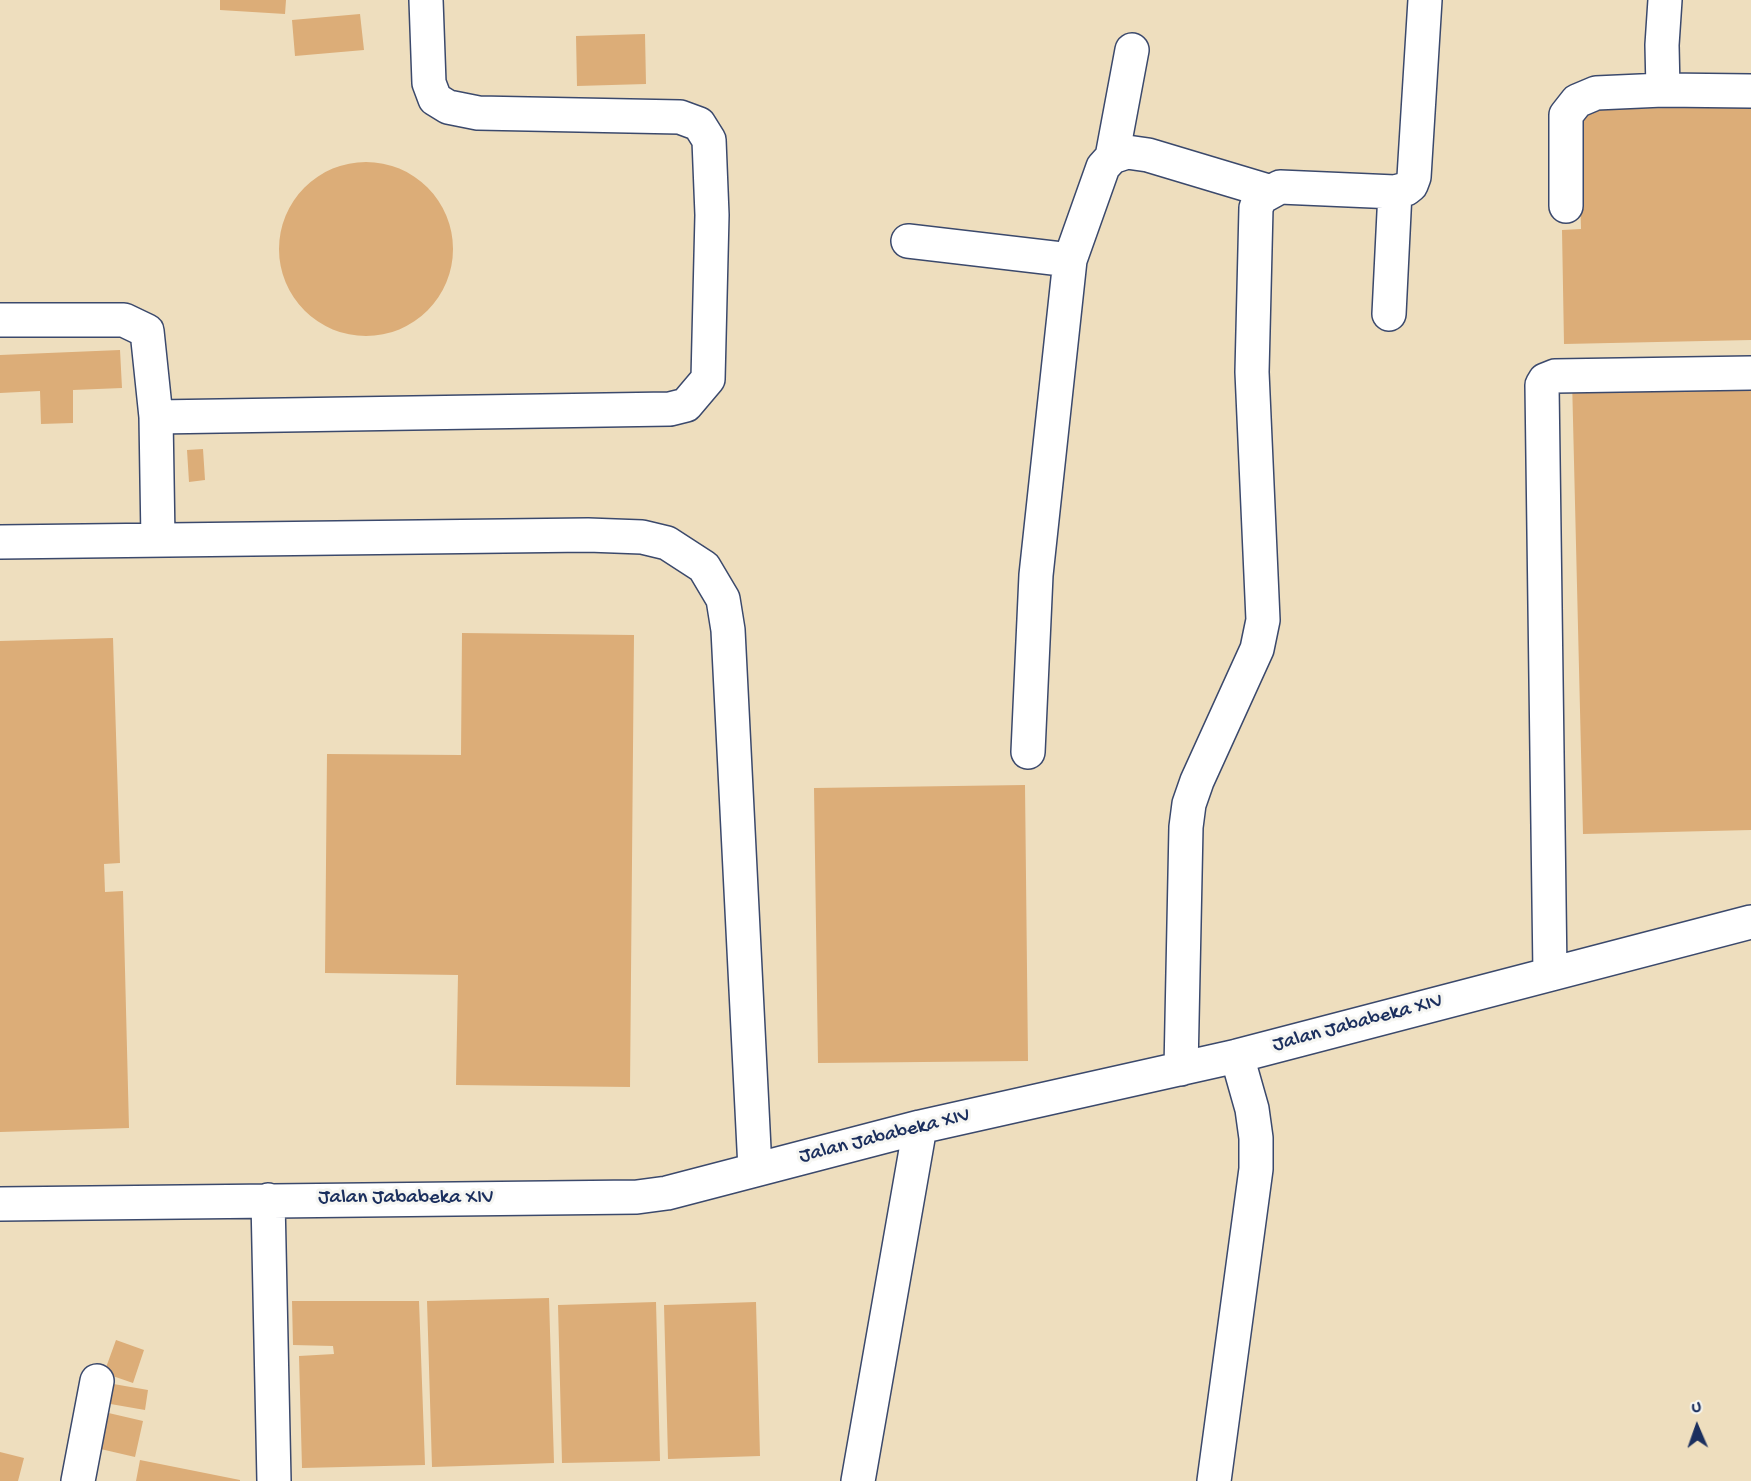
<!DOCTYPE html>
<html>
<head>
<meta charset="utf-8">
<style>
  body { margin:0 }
  #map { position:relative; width:1751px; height:1481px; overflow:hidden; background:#eedebe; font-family:"Gochi Hand",sans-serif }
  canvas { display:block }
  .north { position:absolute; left:1667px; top:1397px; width:60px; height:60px; -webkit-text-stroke:4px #f6f6f2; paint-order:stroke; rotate:358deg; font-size:16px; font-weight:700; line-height:24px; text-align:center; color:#1b2f5e }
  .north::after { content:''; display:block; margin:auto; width:21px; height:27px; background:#1b2f5e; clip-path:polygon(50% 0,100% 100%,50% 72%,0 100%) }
</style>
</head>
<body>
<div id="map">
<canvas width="1751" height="1481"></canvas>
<div class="north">U</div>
</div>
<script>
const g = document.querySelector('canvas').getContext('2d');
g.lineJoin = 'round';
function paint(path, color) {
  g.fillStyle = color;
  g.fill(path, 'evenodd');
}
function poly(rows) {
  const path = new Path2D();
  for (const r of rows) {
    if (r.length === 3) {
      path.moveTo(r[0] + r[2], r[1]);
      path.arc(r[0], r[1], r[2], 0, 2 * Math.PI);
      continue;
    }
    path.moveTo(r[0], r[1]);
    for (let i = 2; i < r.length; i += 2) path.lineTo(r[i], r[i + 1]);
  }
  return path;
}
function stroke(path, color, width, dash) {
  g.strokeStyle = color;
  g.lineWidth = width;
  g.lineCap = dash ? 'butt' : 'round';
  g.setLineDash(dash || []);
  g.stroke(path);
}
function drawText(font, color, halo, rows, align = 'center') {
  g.font = font + ' "Gochi Hand",sans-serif';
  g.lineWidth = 6;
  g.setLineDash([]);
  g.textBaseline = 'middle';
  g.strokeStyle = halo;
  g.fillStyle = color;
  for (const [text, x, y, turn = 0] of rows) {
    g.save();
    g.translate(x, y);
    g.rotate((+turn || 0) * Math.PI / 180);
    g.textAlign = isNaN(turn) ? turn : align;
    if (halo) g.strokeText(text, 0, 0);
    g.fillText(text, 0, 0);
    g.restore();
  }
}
paint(poly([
  [220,0,286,0,285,14,220,10],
  [360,14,364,50,295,56,292,20],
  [645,34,646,84,577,86,576,36],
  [1751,106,1751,340,1564,344,1562,230,1581,229,1578,110],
  [366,249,87],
  [120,350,122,388,73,390,73,423,41,424,40,391,0,393,0,355],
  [1751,375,1751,830,1583,834,1572,379],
  [203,449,205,480,189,482,187,450],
  [462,633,634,635,630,1087,456,1085,458,975,325,973,327,754,461,755],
  [113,638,120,863,104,864,105,892,123,891,129,1128,0,1132,0,641],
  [1025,785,1028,1061,818,1063,814,788],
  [549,1298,554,1463,432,1467,427,1301],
  [292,1301,419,1301,425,1465,302,1468,299,1356,334,1354,333,1346,293,1345],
  [656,1302,660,1461,562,1463,558,1305],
  [756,1302,760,1456,668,1459,664,1305],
  [116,1340,144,1350,133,1383,104,1373],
  [102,1382,148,1390,145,1410,99,1402],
  [100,1411,143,1421,135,1457,92,1447],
  [0,1452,24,1458,18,1481,0,1481],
  [140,1460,240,1480,240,1481,136,1481]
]), '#dcad78');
const minor = poly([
  [1665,0,1662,45,1663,90,1751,91],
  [1112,157,1132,50],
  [1566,206,1566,115,1577,101,1596,93,1663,90],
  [908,241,1070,260],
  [1389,314,1395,192],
  [0,320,124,320,147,331,156,417,158,540],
  [156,417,670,409,686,405,708,379,712,215,709,140,699,124,680,117,478,113,448,107,435,99,429,83,426,0],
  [0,542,588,535,642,537,667,543,704,567,723,599,728,630,755,1169],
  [1028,752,1036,575,1070,260,1103,167,1112,157,1127,152,1148,155,1268,191],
  [1550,974,1542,385,1545,380,1555,376,1751,373],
  [1181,1069,1186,827,1189,804,1197,781,1257,649,1263,620,1252,372,1256,208,1260,198,1280,187,1395,192,1406,189,1411,185,1414,177,1425,0],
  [268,1200,274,1481],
  [0,1204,637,1197,667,1193,920,1127,1237,1056,1751,922],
  [78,1481,97,1381],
  [858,1481,920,1127],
  [1214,1481,1256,1169,1256,1138,1252,1109,1237,1056]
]);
stroke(minor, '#3b496c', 36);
stroke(minor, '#fff', 33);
drawText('21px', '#1b2f5e', '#f6f6f2', [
  ["Jalan Jababeka XIV",1358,1024,-15],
  ["Jalan Jababeka XIV",885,1137,-14],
  ["Jalan Jababeka XIV",406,1199]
]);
</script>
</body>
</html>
